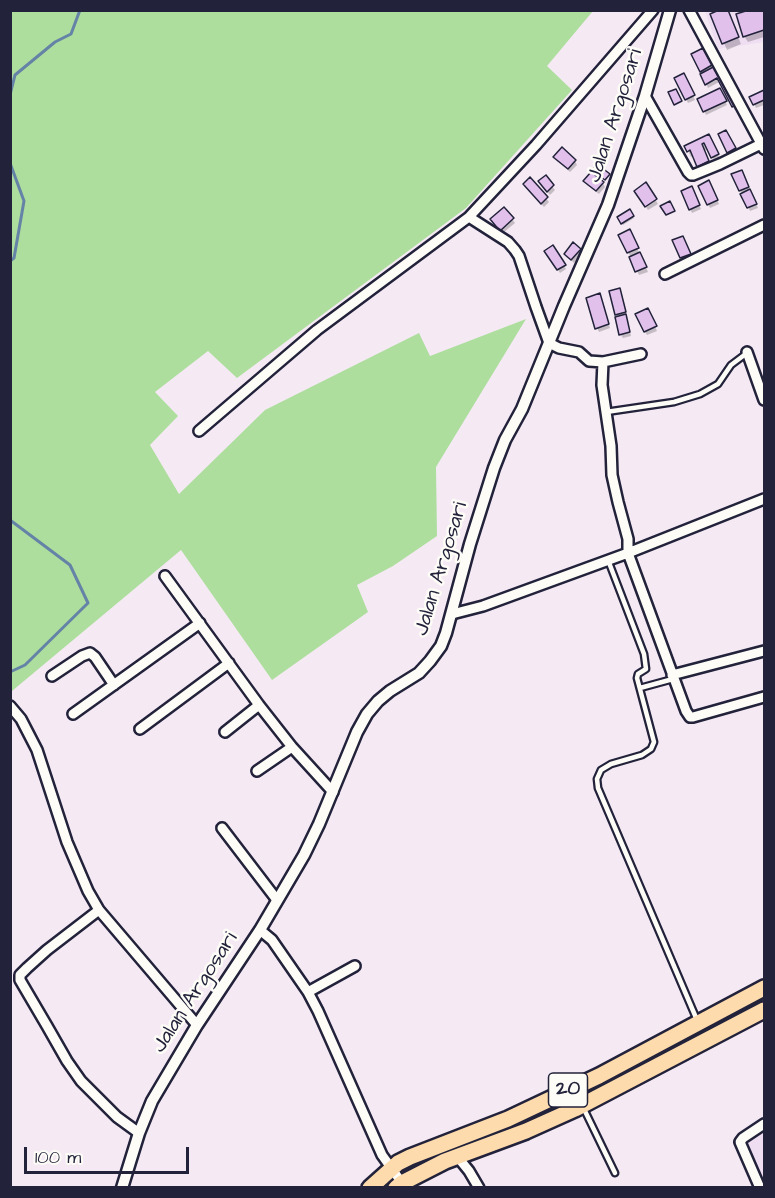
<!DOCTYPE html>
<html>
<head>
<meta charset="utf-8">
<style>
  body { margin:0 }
  #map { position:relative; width:775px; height:1198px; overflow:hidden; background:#f5eaf4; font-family:"Architects Daughter",sans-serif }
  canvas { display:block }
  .frame { position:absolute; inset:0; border:12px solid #22223b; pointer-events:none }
  .scale { position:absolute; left:24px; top:1147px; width:165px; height:27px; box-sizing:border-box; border:3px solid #22223b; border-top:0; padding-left:8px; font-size:18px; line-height:21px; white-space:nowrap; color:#22223b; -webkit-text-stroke:4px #fdfcf7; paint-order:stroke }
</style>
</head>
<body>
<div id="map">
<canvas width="775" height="1198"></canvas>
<div class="frame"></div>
<div class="scale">100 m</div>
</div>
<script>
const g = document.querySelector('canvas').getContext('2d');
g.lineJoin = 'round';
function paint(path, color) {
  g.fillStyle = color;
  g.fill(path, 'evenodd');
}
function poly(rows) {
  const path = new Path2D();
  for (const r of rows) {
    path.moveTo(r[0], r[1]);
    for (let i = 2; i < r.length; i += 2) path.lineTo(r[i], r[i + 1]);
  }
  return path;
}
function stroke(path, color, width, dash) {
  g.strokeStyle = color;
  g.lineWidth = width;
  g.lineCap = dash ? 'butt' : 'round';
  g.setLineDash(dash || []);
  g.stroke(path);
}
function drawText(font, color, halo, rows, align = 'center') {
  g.font = font + ' "Architects Daughter",sans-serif';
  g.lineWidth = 5;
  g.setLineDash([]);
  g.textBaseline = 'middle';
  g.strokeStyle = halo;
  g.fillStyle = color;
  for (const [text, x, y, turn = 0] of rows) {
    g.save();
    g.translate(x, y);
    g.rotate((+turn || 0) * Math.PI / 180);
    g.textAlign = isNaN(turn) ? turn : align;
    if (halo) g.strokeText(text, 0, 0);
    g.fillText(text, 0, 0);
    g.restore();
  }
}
paint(poly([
  [705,11,764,11,764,42,718,49],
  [764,1128,764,1187,762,1187,741,1141]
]), '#efddf2');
paint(poly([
  [11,10,593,11,547,66,572,90,466,208,237,378,208,351,155,392,178,416,150,445,179,494,265,410,419,333,430,356,526,319,436,467,437,536,393,566,357,585,368,612,272,680,181,550,12,691,11,690]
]), '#aede9e');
paint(poly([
  [712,10,729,10,727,11,741,44,727,50,712,15,714,14],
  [754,10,764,10,764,37,748,42,744,36],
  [703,50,713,69,738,108,735,110,721,81,708,88,693,55],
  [683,75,695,100,688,103,676,79],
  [720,90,727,105,706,115,699,100],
  [764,91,764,105,756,108,751,98],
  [708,136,721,160,716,163,708,149,704,151,712,168,702,172,694,156,691,157,686,147],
  [555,157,575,161,577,165,570,172,557,161],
  [733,175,743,175,758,208,750,211],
  [545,177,555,190,550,195,542,185],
  [530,179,549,202,544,207,527,188],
  [585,181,603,183,605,187,599,194,587,185],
  [646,184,658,204,648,210,636,191],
  [711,186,719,204,710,208,708,204],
  [693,192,701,209,692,213,690,209],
  [629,211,634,218,623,225,619,218],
  [512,219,515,223,503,233,494,223],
  [629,231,648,272,639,275,620,235],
  [674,241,685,241,691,258,683,262],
  [552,247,566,269,560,273,546,251],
  [580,250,582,254,574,263,565,254],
  [619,290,621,293,631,336,623,338,620,334,618,318,611,292],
  [601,299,610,328,599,332,597,328],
  [649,314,657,331,647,335,645,332]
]), '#0003');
stroke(poly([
  [10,95,15,75,55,42,71,34,80,10],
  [10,163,24,201,14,258,10,261],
  [10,520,70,565,88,603,25,665,10,672]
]), '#6583a6', 3);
const building = poly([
  [719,10,728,10,739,37,722,44,710,14,719,10],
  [749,10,764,10,764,30,743,37,736,14,749,10],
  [703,48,712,65,700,72,691,54,703,48],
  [717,65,737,104,732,107,717,78,705,85,700,74,717,65],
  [684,73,695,95,685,100,674,78,684,73],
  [720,88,727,101,703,112,697,99,720,88],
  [676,89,682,101,674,105,668,92,676,89],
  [764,90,764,100,753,105,749,97,764,90],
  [726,130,736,148,727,153,718,134,726,130],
  [709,134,719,154,711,158,704,143,702,144,709,161,697,167,690,150,687,152,684,146,709,134],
  [562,147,576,160,568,169,553,157,562,147],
  [597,164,610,174,605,180,592,171,597,164],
  [742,170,749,187,739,191,731,174,742,170],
  [591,172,604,182,596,191,583,181,591,172],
  [546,175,554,185,547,192,538,181,546,175],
  [530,177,548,197,541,204,523,184,530,177],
  [709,180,718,200,707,205,698,186,709,180],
  [646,182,657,199,645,207,634,191,646,182],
  [692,186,700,205,689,210,681,191,692,186],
  [750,189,757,204,747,208,740,194,750,189],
  [670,201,675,211,666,215,660,206,670,201],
  [504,207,514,218,500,231,490,219,504,207],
  [630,209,634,216,621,224,617,217,630,209],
  [630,229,639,248,627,253,618,235,630,229],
  [683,236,691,254,680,258,672,240,683,236],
  [573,242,581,249,571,260,564,254,573,242],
  [553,245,566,265,557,270,544,251,553,245],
  [640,252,647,267,635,272,629,257,640,252],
  [620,288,626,312,615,315,609,291,620,288],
  [600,293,609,324,595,329,586,298,600,293],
  [648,308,657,326,644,332,635,314,648,308],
  [626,314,630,332,619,335,615,317,626,314]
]);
paint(building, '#e2c0ec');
stroke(building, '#22223b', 1.5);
const service = poly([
  [606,412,674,402,700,394,718,384,731,365,747,353],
  [608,560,644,654,646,669,638,674,637,678,654,742,651,749,642,755,611,764,601,770,597,779,598,788,697,1020],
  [640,688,673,679],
  [583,1107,615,1173]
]);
const minor = poly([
  [689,10,764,149],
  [645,96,688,172,691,175,693,175,720,164,761,144],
  [469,217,508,242,515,250,519,256,536,307,549,343,559,348,579,352,589,361,603,362,641,354],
  [665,274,764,225],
  [747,352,764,400],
  [603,362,602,385,611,446,612,475,618,502,628,539,628,553,686,711,690,717,693,717,764,697],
  [199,431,317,330,469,217,536,145,653,10],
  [165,576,259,705,292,747,333,792],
  [452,614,483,606,628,553,764,499],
  [672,675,764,651],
  [52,676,82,656,90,653,95,657,114,685],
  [10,706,21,719,37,750,67,842,88,891,99,910,47,950,27,968,20,975,20,980,47,1026,67,1061,81,1081,117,1117,139,1133],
  [73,714,200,623],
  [140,729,229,663],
  [225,732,259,705],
  [257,771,292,747],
  [222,828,277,900],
  [99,910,197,1025],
  [260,930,272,940,308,992,318,1011,382,1155,402,1183],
  [308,992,355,966],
  [456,1155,469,1171,479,1188],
  [760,1188,740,1142,743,1138,764,1124]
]);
const tertiary = poly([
  [122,1188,139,1133,152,1101,197,1025,260,930,304,855,319,824,357,732,367,714,378,701,390,691,419,673,430,661,441,646,446,633,470,544,494,468,505,440,522,409,564,306,608,205,645,96,670,10]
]);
const trunk = poly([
  [370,1188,398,1163,410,1157,508,1119,599,1076,764,988],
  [396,1188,402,1183,445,1161,526,1131,575,1109,764,1010]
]);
stroke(service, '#22223b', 9);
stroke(minor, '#22223b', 14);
stroke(tertiary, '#22223b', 15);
stroke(trunk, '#22223b', 20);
stroke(service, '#fdfcf7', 4.5);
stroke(minor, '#fdfcf7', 9);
stroke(tertiary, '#fdfcf7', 10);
stroke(trunk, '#fedbac', 15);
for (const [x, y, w] of [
  [568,1090,39]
]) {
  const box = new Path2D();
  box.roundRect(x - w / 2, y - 17, w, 34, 4.5);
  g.fillStyle = '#fdfcf7';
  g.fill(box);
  stroke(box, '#22223b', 1.5);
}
drawText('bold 20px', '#22223b', null, [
  ["20",568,1090]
]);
drawText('21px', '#22223b', '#fdfcf7', [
  ["Jalan Argosari",616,116,-72],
  ["Jalan Argosari",442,569,-73],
  ["Jalan Argosari",196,993,-57]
]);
</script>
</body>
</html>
